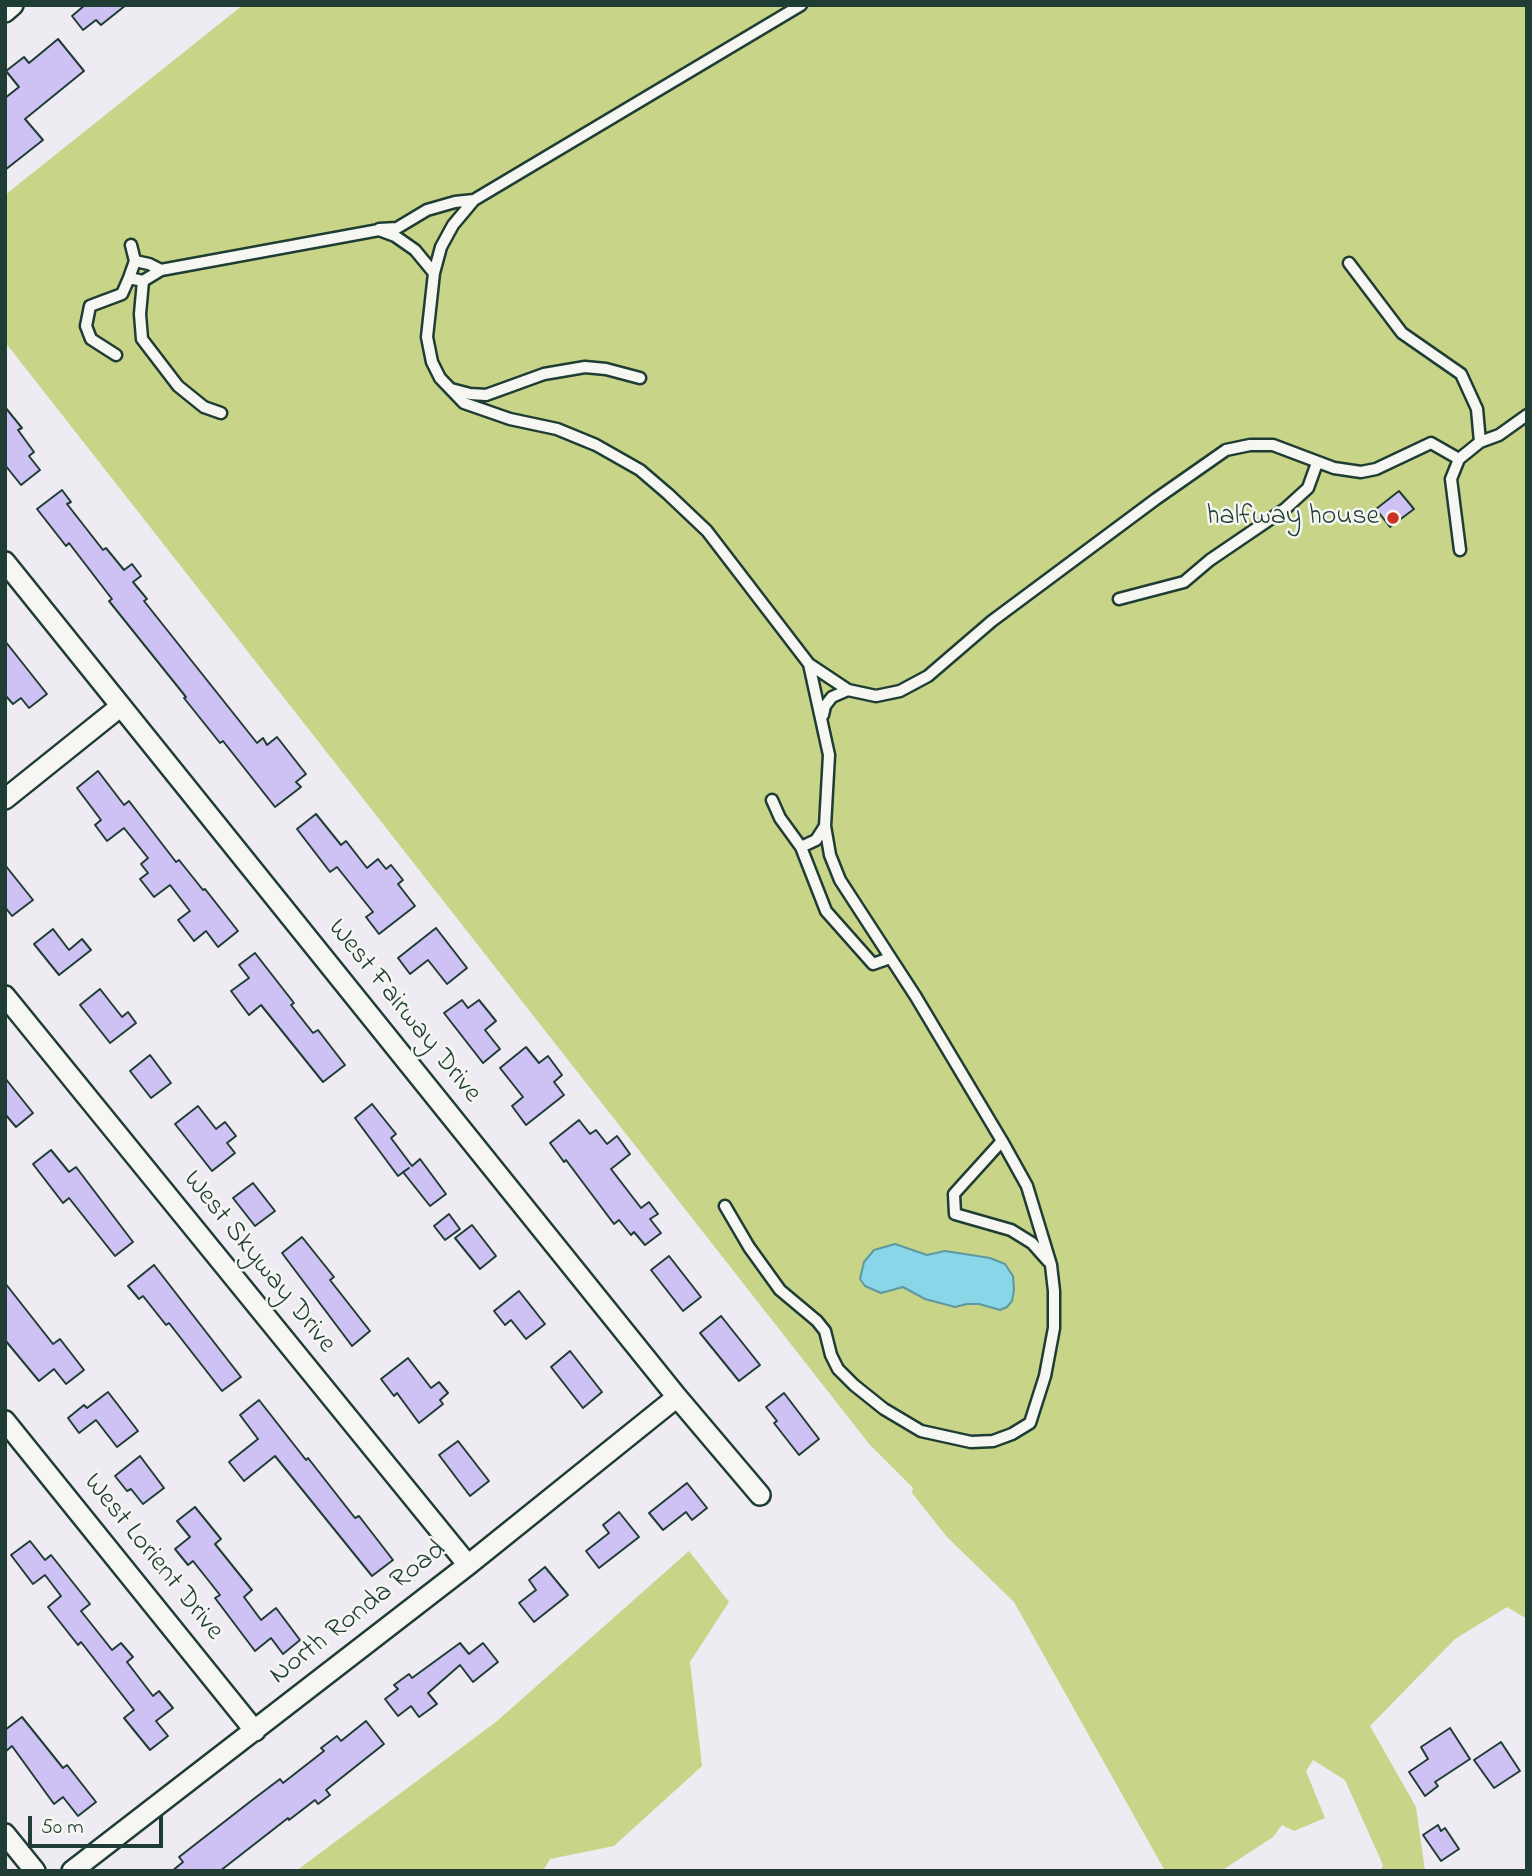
<!DOCTYPE html>
<html>
<head>
<meta charset="utf-8">
<style>
  body { margin:0 }
  #map { position:relative; width:1532px; height:1876px; overflow:hidden; background:#eeebf2; font-family:"Indie Flower",sans-serif }
  canvas { display:block }
  .frame { position:absolute; inset:0; border:7px solid #1f3d34; pointer-events:none }
  .scale { position:absolute; left:28px; top:1816px; width:135px; height:32px; box-sizing:border-box; border:4px solid #1f3d34; border-top:0; padding-left:9px; font-size:21px; line-height:24px; white-space:nowrap; color:#1f3d34; -webkit-text-stroke:5px #f6f6f2; paint-order:stroke }
</style>
</head>
<body>
<div id="map">
<canvas width="1532" height="1876"></canvas>
<div class="frame"></div>
<div class="scale">50 m</div>
</div>
<script>
const g = document.querySelector('canvas').getContext('2d');
g.lineJoin = 'round';
function paint(path, color) {
  g.fillStyle = color;
  g.fill(path, 'evenodd');
}
function poly(rows) {
  const path = new Path2D();
  for (const r of rows) {
    path.moveTo(r[0], r[1]);
    for (let i = 2; i < r.length; i += 2) path.lineTo(r[i], r[i + 1]);
  }
  return path;
}
function stroke(path, color, width, dash) {
  g.strokeStyle = color;
  g.lineWidth = width;
  g.lineCap = dash ? 'butt' : 'round';
  g.setLineDash(dash || []);
  g.stroke(path);
}
function drawText(font, color, halo, rows, align = 'center') {
  g.font = font + ' "Indie Flower",sans-serif';
  g.lineWidth = 5;
  g.setLineDash([]);
  g.textBaseline = 'middle';
  g.strokeStyle = halo;
  g.fillStyle = color;
  for (const [text, x, y, turn = 0] of rows) {
    g.save();
    g.translate(x, y);
    g.rotate((+turn || 0) * Math.PI / 180);
    g.textAlign = isNaN(turn) ? turn : align;
    if (halo) g.strokeText(text, 0, 0);
    g.fillText(text, 0, 0);
    g.restore();
  }
}
paint(poly([
  [243,5,1527,5,1527,1619,1507,1607,1455,1639,1370,1726,1416,1807,1425,1871,1381,1871,1383,1865,1345,1780,1313,1760,1306,1771,1325,1818,1294,1831,1282,1825,1273,1837,1221,1871,1165,1871,1014,1602,947,1537,912,1493,913,1488,870,1445,5,342,5,195],
  [689,1551,729,1602,690,1662,702,1766,614,1846,550,1859,543,1871,296,1871,496,1722]
]), '#c8d487');
const water = poly([
  [895,1244,927,1255,945,1251,990,1258,1005,1264,1013,1276,1014,1290,1012,1301,1007,1307,1000,1310,979,1304,967,1304,955,1307,925,1299,903,1287,881,1293,865,1286,860,1279,864,1262,874,1250,895,1244]
]);
paint(water, '#89d6e8');
stroke(water, '#5f99a0', 2);
const building = poly([
  [85,5,126,5,101,25,96,20,83,30,72,16,85,5],
  [58,39,84,71,25,119,43,140,5,170,5,98,19,87,6,71,24,57,29,63,58,39],
  [5,407,22,428,18,430,34,452,29,456,40,470,21,485,5,465,5,407],
  [62,490,71,502,67,504,103,550,106,548,124,570,132,564,141,576,133,582,147,599,144,601,257,743,263,738,267,745,277,737,306,774,296,782,301,787,275,807,223,741,220,743,184,698,186,697,109,601,112,599,69,543,66,546,37,509,62,490],
  [1399,491,1414,509,1390,527,1376,509,1399,491],
  [5,641,47,694,29,708,21,698,13,704,5,695,5,641],
  [98,771,124,805,129,801,176,862,179,860,203,890,205,889,238,931,218,947,206,931,194,941,178,920,190,911,170,885,154,897,140,879,148,873,141,864,148,858,124,828,107,841,95,825,101,820,77,788,98,771],
  [316,814,341,845,346,841,367,868,378,859,386,869,391,865,403,880,398,884,415,906,379,934,366,917,373,912,337,867,330,872,297,829,316,814],
  [5,865,33,900,12,916,5,907,5,865],
  [436,928,467,968,447,984,428,960,410,974,398,958,436,928],
  [53,929,69,950,82,939,91,950,59,975,34,944,53,929],
  [255,953,294,1003,291,1005,313,1033,318,1030,345,1065,323,1082,261,1005,249,1015,231,991,249,978,239,965,255,953],
  [100,989,122,1017,128,1012,136,1023,110,1043,80,1005,100,989],
  [462,1000,468,1008,479,1000,496,1021,485,1030,500,1049,483,1063,444,1013,462,1000],
  [526,1047,539,1063,548,1056,562,1075,554,1082,564,1095,526,1125,512,1106,523,1097,500,1068,526,1047],
  [150,1055,171,1083,151,1098,130,1071,150,1055],
  [5,1078,33,1113,16,1127,5,1114,5,1078],
  [372,1104,396,1134,391,1138,412,1166,420,1159,446,1194,430,1206,403,1172,409,1168,398,1176,355,1118,372,1104],
  [198,1106,216,1129,225,1122,236,1136,227,1143,235,1153,212,1171,175,1124,198,1106],
  [579,1120,590,1134,596,1130,607,1144,617,1136,630,1154,611,1169,641,1208,649,1202,658,1214,650,1219,661,1233,645,1245,634,1232,631,1235,619,1220,614,1224,566,1160,564,1162,550,1143,579,1120],
  [51,1150,69,1172,76,1167,133,1242,115,1256,69,1198,63,1203,33,1164,51,1150],
  [253,1183,275,1211,255,1226,233,1198,253,1183],
  [449,1214,460,1229,445,1240,434,1226,449,1214],
  [472,1225,496,1256,480,1269,455,1238,472,1225],
  [302,1237,334,1277,330,1280,370,1331,352,1346,282,1253,302,1237],
  [669,1256,701,1297,683,1311,651,1270,669,1256],
  [154,1265,241,1377,222,1391,169,1323,166,1325,143,1296,139,1299,128,1286,154,1265],
  [5,1283,53,1344,60,1339,84,1370,66,1384,54,1369,39,1381,5,1340,5,1283],
  [519,1291,545,1324,526,1339,511,1320,505,1325,494,1311,519,1291],
  [721,1316,760,1365,739,1381,700,1333,721,1316],
  [570,1351,602,1392,583,1408,551,1367,570,1351],
  [408,1358,431,1388,439,1382,448,1393,440,1400,443,1404,419,1423,397,1393,394,1396,381,1379,408,1358],
  [108,1392,138,1431,117,1447,96,1420,79,1433,68,1418,84,1405,87,1408,108,1392],
  [784,1393,819,1439,799,1455,774,1423,777,1421,766,1407,784,1393],
  [259,1400,306,1460,308,1458,355,1518,359,1516,393,1560,372,1576,275,1456,244,1481,229,1462,258,1439,240,1415,259,1400],
  [458,1441,489,1481,470,1496,439,1455,458,1441],
  [140,1456,164,1488,143,1504,131,1489,127,1491,115,1476,140,1456],
  [687,1483,707,1508,692,1520,686,1512,663,1530,649,1513,687,1483],
  [195,1507,221,1539,215,1544,252,1590,244,1597,261,1620,276,1608,300,1640,283,1654,271,1638,255,1651,215,1598,220,1595,193,1561,188,1565,175,1549,190,1537,177,1521,195,1507],
  [619,1512,639,1537,599,1568,586,1551,609,1533,603,1525,619,1512],
  [30,1541,45,1560,51,1555,90,1604,81,1611,112,1650,121,1643,133,1657,127,1662,153,1696,159,1691,173,1708,156,1721,168,1736,150,1750,124,1718,134,1710,81,1642,78,1645,48,1607,61,1596,45,1575,33,1584,11,1555,30,1541],
  [545,1567,568,1595,534,1622,519,1603,536,1590,529,1580,545,1567],
  [460,1643,469,1654,483,1643,498,1662,473,1682,460,1665,428,1693,437,1704,419,1717,411,1706,398,1716,385,1699,398,1689,394,1685,409,1674,412,1678,460,1643],
  [22,1717,63,1768,67,1765,96,1802,78,1816,63,1797,54,1804,12,1746,5,1752,5,1730,22,1717],
  [366,1721,384,1744,326,1790,330,1795,318,1804,315,1800,289,1820,288,1818,220,1871,172,1871,183,1862,179,1857,251,1801,280,1779,283,1783,324,1751,321,1748,337,1736,341,1741,366,1721],
  [1450,1728,1470,1759,1435,1782,1438,1786,1425,1796,1409,1772,1428,1759,1421,1747,1450,1728],
  [1501,1742,1520,1771,1494,1788,1474,1760,1501,1742],
  [1438,1825,1441,1831,1445,1828,1459,1849,1441,1861,1423,1835,1438,1825]
]);
paint(building, '#cec1f3');
stroke(building, '#1f3d34', 2);
const lane = poly([
  [801,5,474,200,453,225,441,247,434,273,427,337,432,362,440,378,464,403,510,419,557,429,596,445,640,470,668,494,707,531,809,664,848,690,876,696,900,691,928,676,992,621,1156,499,1226,450,1250,445,1273,445,1334,468,1361,472,1376,469,1431,443,1459,459,1480,442,1499,435,1527,415],
  [379,229,397,228,427,210,455,202,474,200],
  [135,261,149,264,161,270],
  [1349,263,1402,333,1461,374,1477,409,1480,442],
  [129,278,135,261,131,245],
  [143,281,140,314,142,339,178,386,204,407,221,413],
  [116,355,91,339,86,326,90,306,122,294,129,278,143,281,161,270,379,230,395,236,415,250,434,273],
  [451,389,470,394,486,395,544,374,585,367,606,369,640,378],
  [1459,459,1451,479,1460,550],
  [1119,599,1184,582,1210,560,1285,509,1308,488,1317,463],
  [823,715,825,706,832,697,848,690],
  [772,800,780,818,801,847,826,911,873,964,890,958],
  [801,847,816,840,825,826],
  [1002,1141,954,1194,955,1214,1011,1230,1032,1243,1048,1261],
  [725,1206,749,1247,780,1290,817,1321,825,1331,831,1355,838,1369,854,1385,884,1409,921,1431,971,1442,993,1441,1012,1434,1030,1423,1045,1376,1054,1328,1054,1291,1051,1265,1027,1186,1002,1141,916,997,840,880,830,855,825,826,829,755,809,664]
]);
const street = poly([
  [5,12,13,5],
  [5,562,677,1397,760,1495],
  [5,799,121,706],
  [5,996,468,1565],
  [5,1421,255,1731],
  [5,1834,35,1871],
  [72,1871,468,1565,677,1397]
]);
stroke(lane, '#1f3d34', 15);
stroke(street, '#1f3d34', 24);
stroke(lane, '#f6f6f2', 10);
stroke(street, '#f6f6f2', 19);
for (const [x, y, r, color] of [
  [1393,518,7,"#c8321e"]
]) {
  const dot = new Path2D();
  dot.arc(x, y, r, 0, 2 * Math.PI);
  g.fillStyle = color;
  g.fill(dot);
  stroke(dot, '#f6f6f2', 2.5);
}
drawText('28px', '#1f3d34', '#f6f6f2', [
  ["halfway house",1379,518]
], 'right');
drawText('28px', '#1f3d34', '#f6f6f2', [
  ["West Fairway Drive",403,1012,51],
  ["West Skyway Drive",258,1263,51],
  ["West Lorient Drive",152,1558,51],
  ["North Ronda Road",359,1614,-38]
]);
</script>
</body>
</html>
